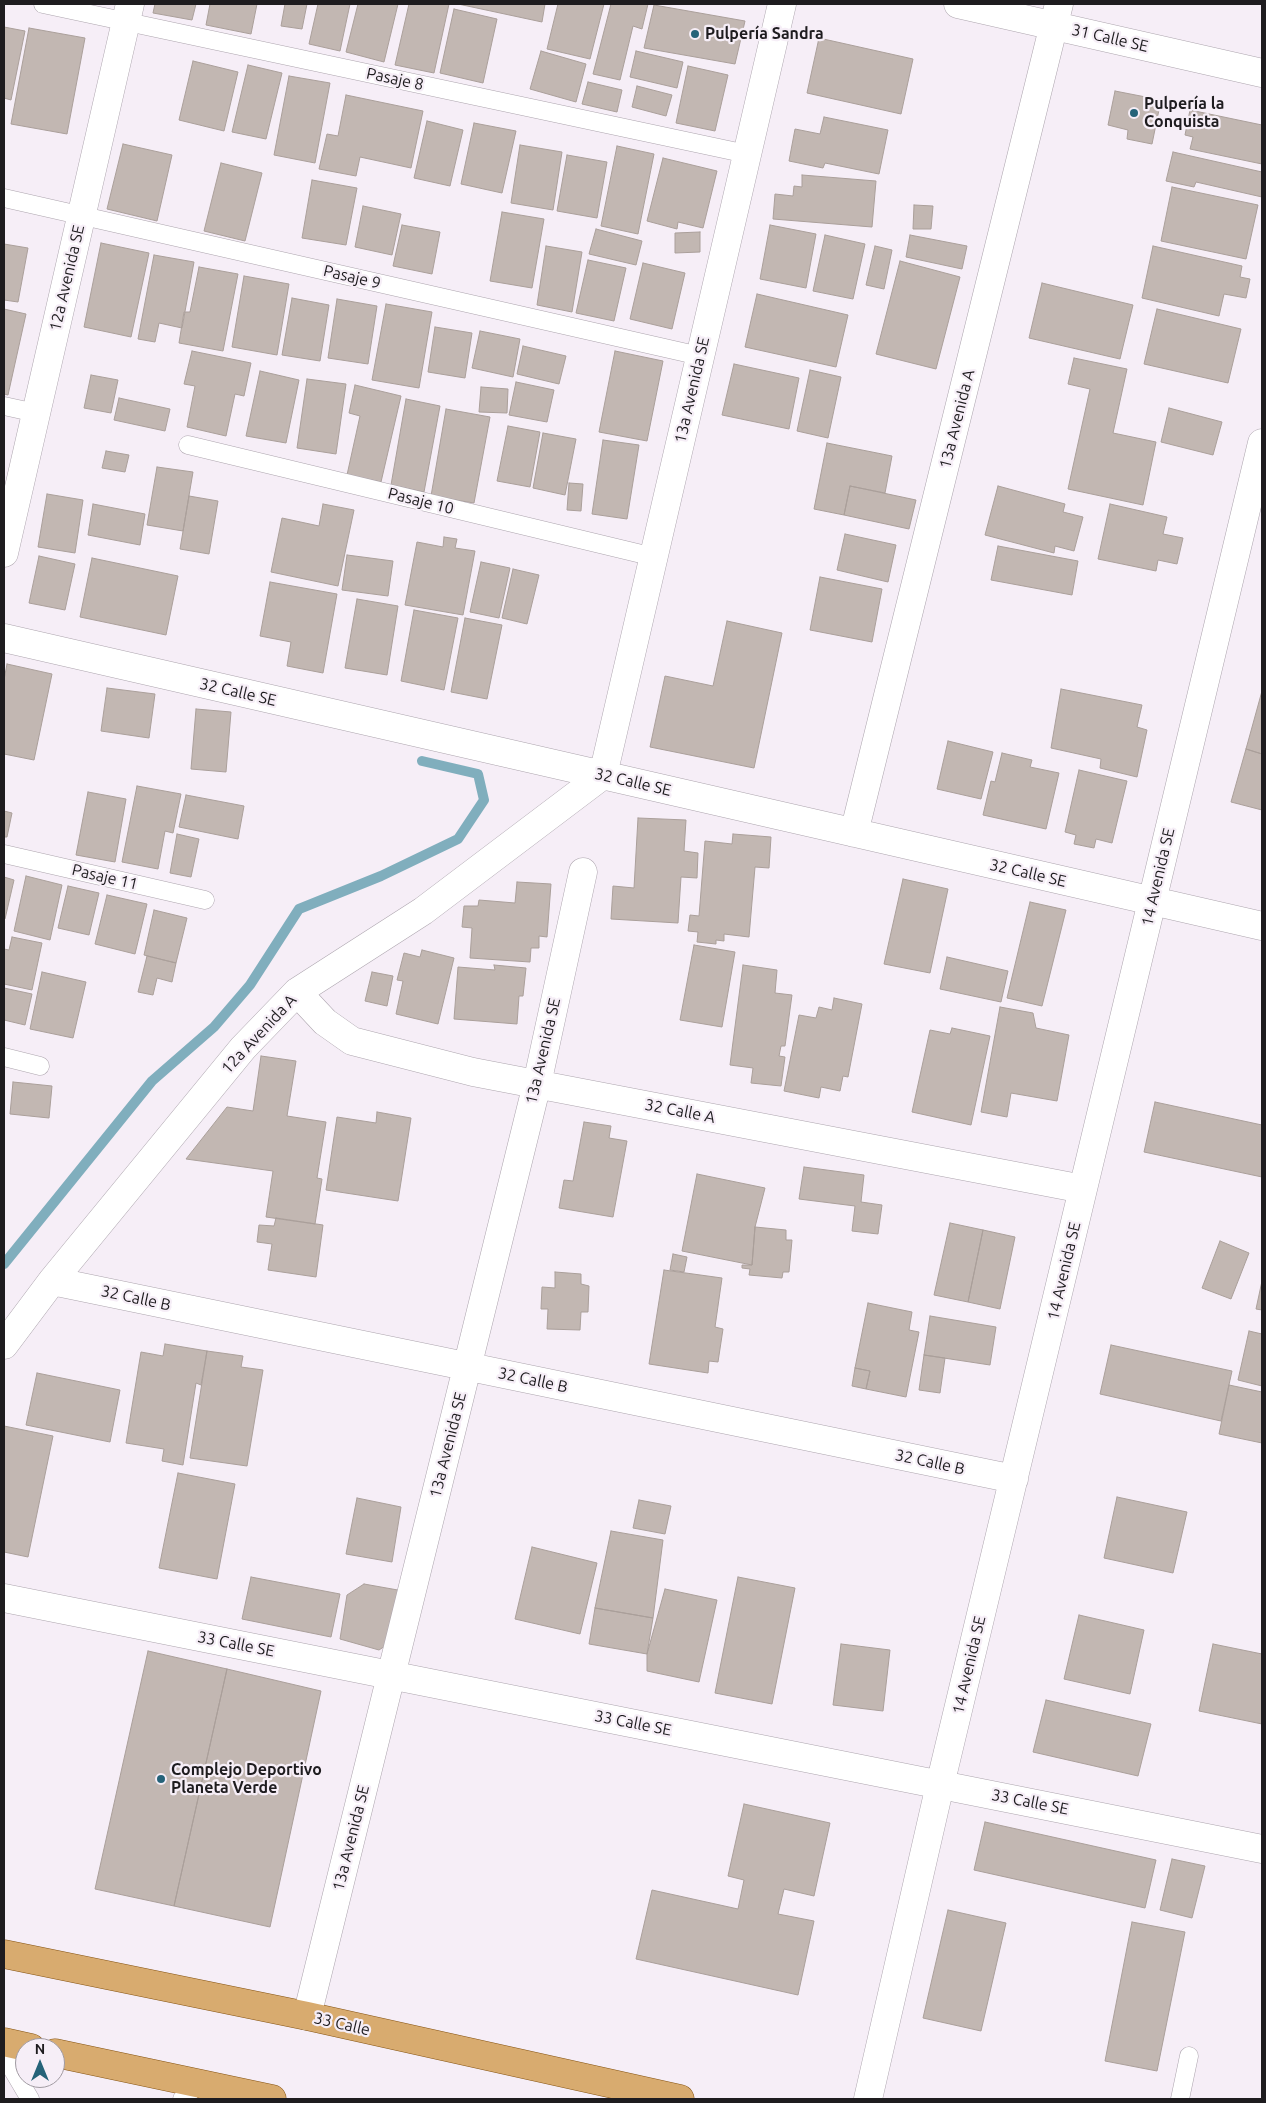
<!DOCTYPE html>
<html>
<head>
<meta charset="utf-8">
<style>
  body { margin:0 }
  #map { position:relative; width:1266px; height:2103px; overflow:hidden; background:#f6eef7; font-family:Ubuntu,sans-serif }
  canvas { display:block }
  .frame { position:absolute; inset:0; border:5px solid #1e1c1f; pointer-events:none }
  .north { position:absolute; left:15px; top:2038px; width:50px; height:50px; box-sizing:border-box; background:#f6eef7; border:1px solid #a09aa1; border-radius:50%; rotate:0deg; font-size:14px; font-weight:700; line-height:20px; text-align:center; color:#1e1c1f }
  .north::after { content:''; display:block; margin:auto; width:18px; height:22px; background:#256379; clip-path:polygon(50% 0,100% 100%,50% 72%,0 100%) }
</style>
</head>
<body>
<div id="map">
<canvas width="1266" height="2103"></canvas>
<div class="frame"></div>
<div class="north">N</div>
</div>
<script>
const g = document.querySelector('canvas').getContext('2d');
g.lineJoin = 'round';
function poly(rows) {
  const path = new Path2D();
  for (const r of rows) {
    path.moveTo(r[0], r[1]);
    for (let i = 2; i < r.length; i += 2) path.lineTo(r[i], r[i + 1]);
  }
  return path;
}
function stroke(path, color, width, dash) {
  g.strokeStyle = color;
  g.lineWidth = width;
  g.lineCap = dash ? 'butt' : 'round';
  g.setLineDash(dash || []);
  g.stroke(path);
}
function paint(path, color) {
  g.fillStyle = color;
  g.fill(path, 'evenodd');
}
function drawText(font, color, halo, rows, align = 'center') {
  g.font = font + ' Ubuntu,sans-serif';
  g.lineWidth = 4.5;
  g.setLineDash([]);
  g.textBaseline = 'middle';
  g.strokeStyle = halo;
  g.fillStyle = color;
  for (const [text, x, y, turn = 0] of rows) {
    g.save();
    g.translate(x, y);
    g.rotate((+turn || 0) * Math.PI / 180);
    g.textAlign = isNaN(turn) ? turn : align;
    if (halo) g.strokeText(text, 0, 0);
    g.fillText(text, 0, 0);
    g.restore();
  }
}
stroke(poly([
  [4,1264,152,1081,214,1027,250,985,299,909,381,876,458,839,484,800,478,774,422,761]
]), '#80aebd', 10);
const building = poly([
  [155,4,196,4,192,20,153,13,155,4],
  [210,4,257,4,251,34,206,25,210,4],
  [285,4,307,4,302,29,281,26,285,4],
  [318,4,350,4,340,51,309,44,318,4],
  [358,4,398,4,384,62,346,52,358,4],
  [409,4,449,4,434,73,395,65,409,4],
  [458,4,545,4,542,22,458,4],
  [558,4,604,4,590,59,547,49,558,4],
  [611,4,648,4,642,29,633,26,620,80,593,74,611,4],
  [654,5,745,21,735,64,644,48,654,5],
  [454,9,497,19,483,83,440,73,454,9],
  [4,27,25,31,11,100,4,98,4,27],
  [29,28,85,38,67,134,11,124,29,28],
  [819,38,913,59,901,114,807,93,819,38],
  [541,51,586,64,576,102,530,89,541,51],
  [636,51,683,62,677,88,630,77,636,51],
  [193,61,238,72,224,131,179,120,193,61],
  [248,65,282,73,266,139,232,132,248,65],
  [688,66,728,75,715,131,676,123,688,66],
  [289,76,330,83,315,163,274,155,289,76],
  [588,82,622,90,617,112,582,104,588,82],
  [637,86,672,95,666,116,632,107,637,86],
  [1115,91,1161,100,1152,144,1127,139,1128,130,1108,125,1115,91],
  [346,95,423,111,411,168,360,157,356,176,319,169,327,134,338,136,346,95],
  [1190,110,1262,125,1262,164,1190,149,1193,137,1185,135,1190,110],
  [824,117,888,130,879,174,825,163,823,168,789,161,795,129,820,134,824,117],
  [427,121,463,130,450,186,414,178,427,121],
  [474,123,516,131,502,193,461,184,474,123],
  [123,144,172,155,157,221,107,209,123,144],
  [520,145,562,152,553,210,511,203,520,145],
  [617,146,654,154,638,234,601,226,617,146],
  [1173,152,1262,172,1262,197,1196,182,1194,187,1166,181,1173,152],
  [567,155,607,162,597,218,557,211,567,155],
  [663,158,717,171,703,228,678,222,677,229,647,221,663,158],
  [221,163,262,173,245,241,204,231,221,163],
  [802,175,876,181,872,227,773,219,775,194,793,196,794,186,802,187,802,175],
  [312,180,357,188,346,245,302,238,312,180],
  [1172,187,1258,205,1246,259,1161,241,1172,187],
  [914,205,933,206,931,229,913,229,914,205],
  [363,206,401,214,392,255,355,247,363,206],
  [502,212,544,219,532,288,490,281,502,212],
  [402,225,440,232,432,274,393,266,402,225],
  [770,225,816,234,806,288,760,279,770,225],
  [596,229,642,241,636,265,589,254,596,229],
  [700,232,700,252,675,253,675,233,700,232],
  [825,235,865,244,853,299,813,291,825,235],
  [910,235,967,246,962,269,906,257,910,235],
  [101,243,149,253,131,337,84,327,101,243],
  [4,244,28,248,18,302,4,300,4,244],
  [546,246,582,252,572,312,537,305,546,246],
  [875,246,892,250,884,289,866,285,875,246],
  [1153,246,1242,266,1240,277,1250,279,1246,298,1224,294,1219,316,1142,298,1153,246],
  [154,255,194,262,182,328,159,323,155,342,138,339,154,255],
  [588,260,626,268,614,321,576,313,588,260],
  [900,261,960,277,936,369,876,354,900,261],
  [643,263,685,273,672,329,630,319,643,263],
  [199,267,238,274,223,351,179,343,184,312,190,312,199,267],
  [244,276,289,284,277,355,232,347,244,276],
  [1042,283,1133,305,1120,359,1029,338,1042,283],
  [757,294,848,315,836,367,745,347,757,294],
  [292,298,329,305,320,361,282,355,292,298],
  [337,299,377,306,368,364,328,358,337,299],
  [386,304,432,312,419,388,372,380,386,304],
  [4,309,26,314,8,395,4,394,4,309],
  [1157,309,1241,329,1228,383,1144,364,1157,309],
  [435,327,472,333,465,378,428,372,435,327],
  [480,331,520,339,513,377,472,368,480,331],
  [523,346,566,356,559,384,517,374,523,346],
  [192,351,251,363,244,396,235,394,226,436,187,427,195,386,184,384,192,351],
  [615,351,663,361,647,441,599,432,615,351],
  [1074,358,1127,369,1113,433,1156,442,1143,505,1068,489,1090,389,1068,384,1074,358],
  [734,364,799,378,789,429,722,415,734,364],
  [810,370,841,377,828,438,797,431,810,370],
  [260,371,299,380,286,443,246,436,260,371],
  [91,375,118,380,111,413,84,408,91,375],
  [307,379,346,384,336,454,297,448,307,379],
  [516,382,554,390,547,422,509,415,516,382],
  [355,385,401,396,381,482,347,475,360,416,349,413,355,385],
  [481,387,508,389,507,413,479,412,481,387],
  [119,398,170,409,165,431,114,420,119,398],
  [406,399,440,406,424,492,391,485,406,399],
  [1169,408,1222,422,1213,455,1161,442,1169,408],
  [446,409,490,417,474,503,431,496,446,409],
  [508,426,540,432,530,487,497,481,508,426],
  [543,433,576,439,565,495,533,488,543,433],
  [603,440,639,445,627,519,592,514,603,440],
  [827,443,892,456,885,493,850,486,844,515,814,509,827,443],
  [106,451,129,455,125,472,102,468,106,451],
  [157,467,193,472,183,531,147,525,157,467],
  [569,483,583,484,581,511,567,510,569,483],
  [850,486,916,500,909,529,844,515,850,486],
  [998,486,1065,504,1063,512,1083,517,1074,551,1055,546,1054,553,985,535,998,486],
  [47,494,83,500,75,553,38,547,47,494],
  [189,496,218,501,209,554,180,549,189,496],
  [93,504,145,514,140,545,88,535,93,504],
  [323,504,354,510,338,586,271,572,282,518,319,526,323,504],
  [1110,504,1167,517,1163,534,1183,538,1177,564,1158,560,1156,571,1098,559,1110,504],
  [845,534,896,545,888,582,837,570,845,534],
  [444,537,457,539,455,548,475,551,463,615,405,605,417,542,443,547,444,537],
  [998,546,1078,561,1072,595,991,580,998,546],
  [347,555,393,561,388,596,342,590,347,555],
  [39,556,75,564,65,610,29,603,39,556],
  [92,558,178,576,166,635,80,617,92,558],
  [481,562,510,568,499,618,470,612,481,562],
  [513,569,539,575,527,624,502,618,513,569],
  [820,577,882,589,872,642,810,630,820,577],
  [270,582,337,594,323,673,287,666,291,642,260,636,270,582],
  [357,599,398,606,387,675,345,668,357,599],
  [414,610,458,618,444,690,401,681,414,610],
  [465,618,502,625,487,699,451,692,465,618],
  [727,621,782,633,754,768,650,747,665,676,713,686,727,621],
  [7,664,52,674,34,760,4,754,4,680,7,664],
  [107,688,155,694,149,738,101,731,107,688],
  [1061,689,1142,705,1137,727,1147,730,1137,777,1100,768,1101,759,1051,748,1061,689],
  [1262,691,1262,754,1246,749,1262,691],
  [196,709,231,712,226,772,191,769,196,709],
  [948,741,993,752,981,799,937,789,948,741],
  [1246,749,1262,754,1262,810,1231,802,1246,749],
  [1002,753,1032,760,1030,767,1059,773,1046,829,983,815,991,781,995,782,1002,753],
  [1079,770,1127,781,1112,843,1096,839,1094,848,1074,844,1076,835,1065,832,1079,770],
  [137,786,181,794,173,833,165,831,158,869,122,862,137,786],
  [88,792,126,799,115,862,76,855,88,792],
  [186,795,244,806,238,839,179,827,186,795],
  [4,811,12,813,7,837,4,837,4,811],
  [638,818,686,820,684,851,698,853,697,878,681,877,678,923,611,919,613,886,634,888,638,818],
  [177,834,199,839,191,877,170,873,177,834],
  [733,834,771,837,769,868,755,867,749,937,724,934,724,941,716,940,716,944,697,942,698,932,688,931,690,915,699,916,705,841,732,844,733,834],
  [26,876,62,885,50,940,14,931,26,876],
  [4,877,14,880,5,919,4,919,4,877],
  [903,879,948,889,930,973,884,964,903,879],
  [517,882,551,884,547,937,539,936,539,948,531,948,530,962,470,958,472,928,462,927,464,906,478,906,479,900,515,903,517,882],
  [68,886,99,893,89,935,58,928,68,886],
  [107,895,147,904,135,954,95,944,107,895],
  [1030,902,1066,910,1042,1006,1007,998,1030,902],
  [154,910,187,918,176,963,144,955,154,910],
  [12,937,42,943,32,990,4,984,4,949,9,950,12,937],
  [694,945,735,952,722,1027,680,1020,694,945],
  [422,950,454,958,438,1024,396,1014,403,981,397,980,404,953,420,957,422,950],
  [147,956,176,963,172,982,157,978,153,995,138,992,147,956],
  [947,957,1008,971,1001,1002,940,989,947,957],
  [494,965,526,968,523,996,519,996,517,1024,454,1019,458,967,495,970,494,965],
  [743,965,777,970,775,993,792,995,785,1046,781,1046,779,1056,785,1057,781,1086,751,1083,753,1068,730,1065,743,965],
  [42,972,86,982,73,1038,30,1029,42,972],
  [372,972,393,976,387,1006,365,1001,372,972],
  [4,988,32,994,25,1025,4,1020,4,988],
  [834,998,862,1004,848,1077,843,1076,840,1091,821,1087,819,1098,784,1091,799,1015,816,1018,819,1007,832,1010,834,998],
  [1000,1007,1033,1013,1036,1028,1069,1035,1057,1101,1011,1093,1007,1117,981,1112,1000,1007],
  [952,1028,990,1036,971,1125,912,1112,930,1030,950,1034,952,1028],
  [261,1056,296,1061,287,1116,326,1122,317,1178,322,1179,315,1224,266,1217,273,1171,186,1159,227,1107,253,1111,261,1056],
  [13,1082,52,1086,49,1118,10,1114,13,1082],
  [1155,1102,1262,1125,1262,1177,1144,1152,1155,1102],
  [377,1112,411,1118,398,1201,326,1190,337,1117,376,1123,377,1112],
  [584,1122,611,1126,609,1138,627,1141,613,1217,559,1208,564,1180,573,1181,584,1122],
  [804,1167,864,1175,861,1202,882,1205,878,1234,852,1231,855,1206,799,1199,804,1167],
  [697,1174,765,1188,755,1227,752,1265,682,1251,697,1174],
  [276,1218,323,1225,316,1277,268,1270,272,1244,257,1242,259,1225,274,1226,276,1218],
  [950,1223,983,1230,968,1302,934,1295,950,1223],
  [755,1227,786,1230,786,1240,792,1240,789,1272,783,1272,782,1278,749,1275,750,1269,742,1268,742,1265,752,1265,755,1227],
  [983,1230,1015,1237,1000,1309,968,1302,983,1230],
  [1220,1241,1249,1253,1231,1299,1202,1288,1220,1241],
  [673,1254,687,1257,684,1272,670,1270,673,1254],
  [664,1270,722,1278,715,1327,723,1329,718,1362,709,1361,708,1373,649,1364,664,1270],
  [555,1272,581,1274,581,1284,589,1286,588,1312,581,1312,580,1330,547,1329,548,1309,541,1309,542,1287,555,1288,555,1272],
  [1262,1281,1262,1310,1256,1309,1262,1281],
  [868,1303,912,1312,909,1330,919,1332,906,1397,866,1389,870,1371,855,1368,868,1303],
  [930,1316,996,1327,990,1365,924,1355,930,1316],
  [1249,1331,1262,1334,1262,1386,1238,1380,1249,1331],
  [165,1344,207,1351,201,1385,196,1383,183,1465,162,1461,164,1449,126,1443,141,1352,163,1356,165,1344],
  [1111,1345,1232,1371,1221,1421,1100,1394,1111,1345],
  [207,1351,243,1356,241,1367,263,1370,247,1466,190,1458,207,1351],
  [924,1355,945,1358,940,1393,919,1390,924,1355],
  [855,1368,870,1371,866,1389,852,1386,855,1368],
  [37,1373,120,1390,110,1442,26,1425,37,1373],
  [1229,1385,1262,1392,1262,1443,1219,1434,1229,1385],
  [4,1426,53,1436,28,1557,4,1552,4,1426],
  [178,1473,235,1484,217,1579,159,1568,178,1473],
  [1117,1497,1187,1512,1173,1573,1104,1558,1117,1497],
  [357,1498,401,1507,392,1562,346,1554,357,1498],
  [639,1500,671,1506,665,1534,633,1528,639,1500],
  [611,1531,663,1540,653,1618,595,1608,611,1531],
  [532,1547,597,1563,580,1634,515,1619,532,1547],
  [251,1577,340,1594,331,1637,242,1619,251,1577],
  [738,1577,795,1588,772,1704,715,1693,738,1577],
  [364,1584,409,1592,402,1635,379,1650,340,1639,347,1595,364,1584],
  [665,1589,717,1600,699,1682,647,1671,647,1654,665,1589],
  [595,1608,653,1618,647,1654,589,1644,595,1608],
  [1079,1615,1144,1630,1130,1694,1064,1679,1079,1615],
  [841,1644,890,1650,883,1711,833,1705,841,1644],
  [1213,1644,1262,1654,1262,1724,1199,1711,1213,1644],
  [148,1651,227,1669,174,1906,95,1889,148,1651],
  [227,1669,321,1691,270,1927,174,1906,227,1669],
  [1046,1700,1151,1724,1138,1776,1033,1752,1046,1700],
  [744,1804,830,1823,814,1896,784,1889,778,1914,814,1921,798,1995,636,1959,652,1890,738,1909,744,1880,728,1876,744,1804],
  [985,1822,1156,1860,1145,1908,974,1870,985,1822],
  [1172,1859,1205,1866,1192,1918,1160,1910,1172,1859],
  [948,1910,1006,1923,981,2031,923,2018,948,1910],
  [1132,1922,1185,1932,1157,2071,1105,2061,1132,1922]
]);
paint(building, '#c2b7b2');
stroke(building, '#aa9f9a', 1);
const service = poly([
  [43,4,747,154],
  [4,198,700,356],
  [4,406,36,413],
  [188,445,654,557],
  [4,854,205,900],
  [4,1057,40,1066],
  [4,2055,30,2099],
  [182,2099,199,2084],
  [1180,2099,1189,2056]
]);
const minor = poly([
  [958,4,1262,73],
  [4,553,130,4],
  [4,638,1262,926],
  [854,833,1059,4],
  [297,992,325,1022,352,1041,473,1072,1083,1189],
  [52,1281,1014,1479],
  [4,1345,52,1281,243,1048,297,992,423,911,603,775,782,4],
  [4,1598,1262,1849],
  [307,2016,537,1084,583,872],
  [868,2099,940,1785,1262,443]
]);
const primary = poly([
  [4,1954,307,2016,680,2099],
  [4,2042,31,2048],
  [55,2053,272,2099]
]);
stroke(service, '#ada5ae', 19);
stroke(minor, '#ada5ae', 29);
stroke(primary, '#865515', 29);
stroke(service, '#fff', 18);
stroke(minor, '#fff', 28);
stroke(primary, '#d8ab6f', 28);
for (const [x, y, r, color] of [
  [695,34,5,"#256379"],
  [1134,113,5,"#256379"],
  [161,1779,5,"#256379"]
]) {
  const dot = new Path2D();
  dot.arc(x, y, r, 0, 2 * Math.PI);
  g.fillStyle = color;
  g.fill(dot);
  stroke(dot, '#f6eef7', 2);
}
drawText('bold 16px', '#1e1c1f', '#f6eef7', [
  ["Pulpería Sandra",705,34],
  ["Pulpería la",1144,104],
  ["Conquista",1144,122],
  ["Complejo Deportivo",171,1770],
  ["Planeta Verde",171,1788]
], 'left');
drawText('16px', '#1e1c1f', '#f6eef7', [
  ["31 Calle SE",1110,38,13],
  ["Pasaje 8",395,79,12],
  ["Pasaje 9",352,277,13],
  ["12a Avenida SE",67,278,-77],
  ["13a Avenida SE",692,390,-77],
  ["13a Avenida A",957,419,-76],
  ["Pasaje 10",421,501,14],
  ["32 Calle SE",238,692,13],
  ["32 Calle SE",633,782,13],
  ["32 Calle SE",1028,873,13],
  ["Pasaje 11",105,877,13],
  ["14 Avenida SE",1158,877,-77],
  ["12a Avenida A",259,1034,-47],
  ["13a Avenida SE",543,1051,-77],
  ["32 Calle A",680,1111,11],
  ["14 Avenida SE",1064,1271,-77],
  ["32 Calle B",136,1298,12],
  ["32 Calle B",533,1380,12],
  ["13a Avenida SE",448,1445,-76],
  ["32 Calle B",930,1462,12],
  ["33 Calle SE",236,1644,11],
  ["14 Avenida SE",969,1665,-77],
  ["33 Calle SE",633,1723,11],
  ["33 Calle SE",1030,1802,11],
  ["13a Avenida SE",351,1838,-76],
  ["33 Calle",342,2024,13]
]);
</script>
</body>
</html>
